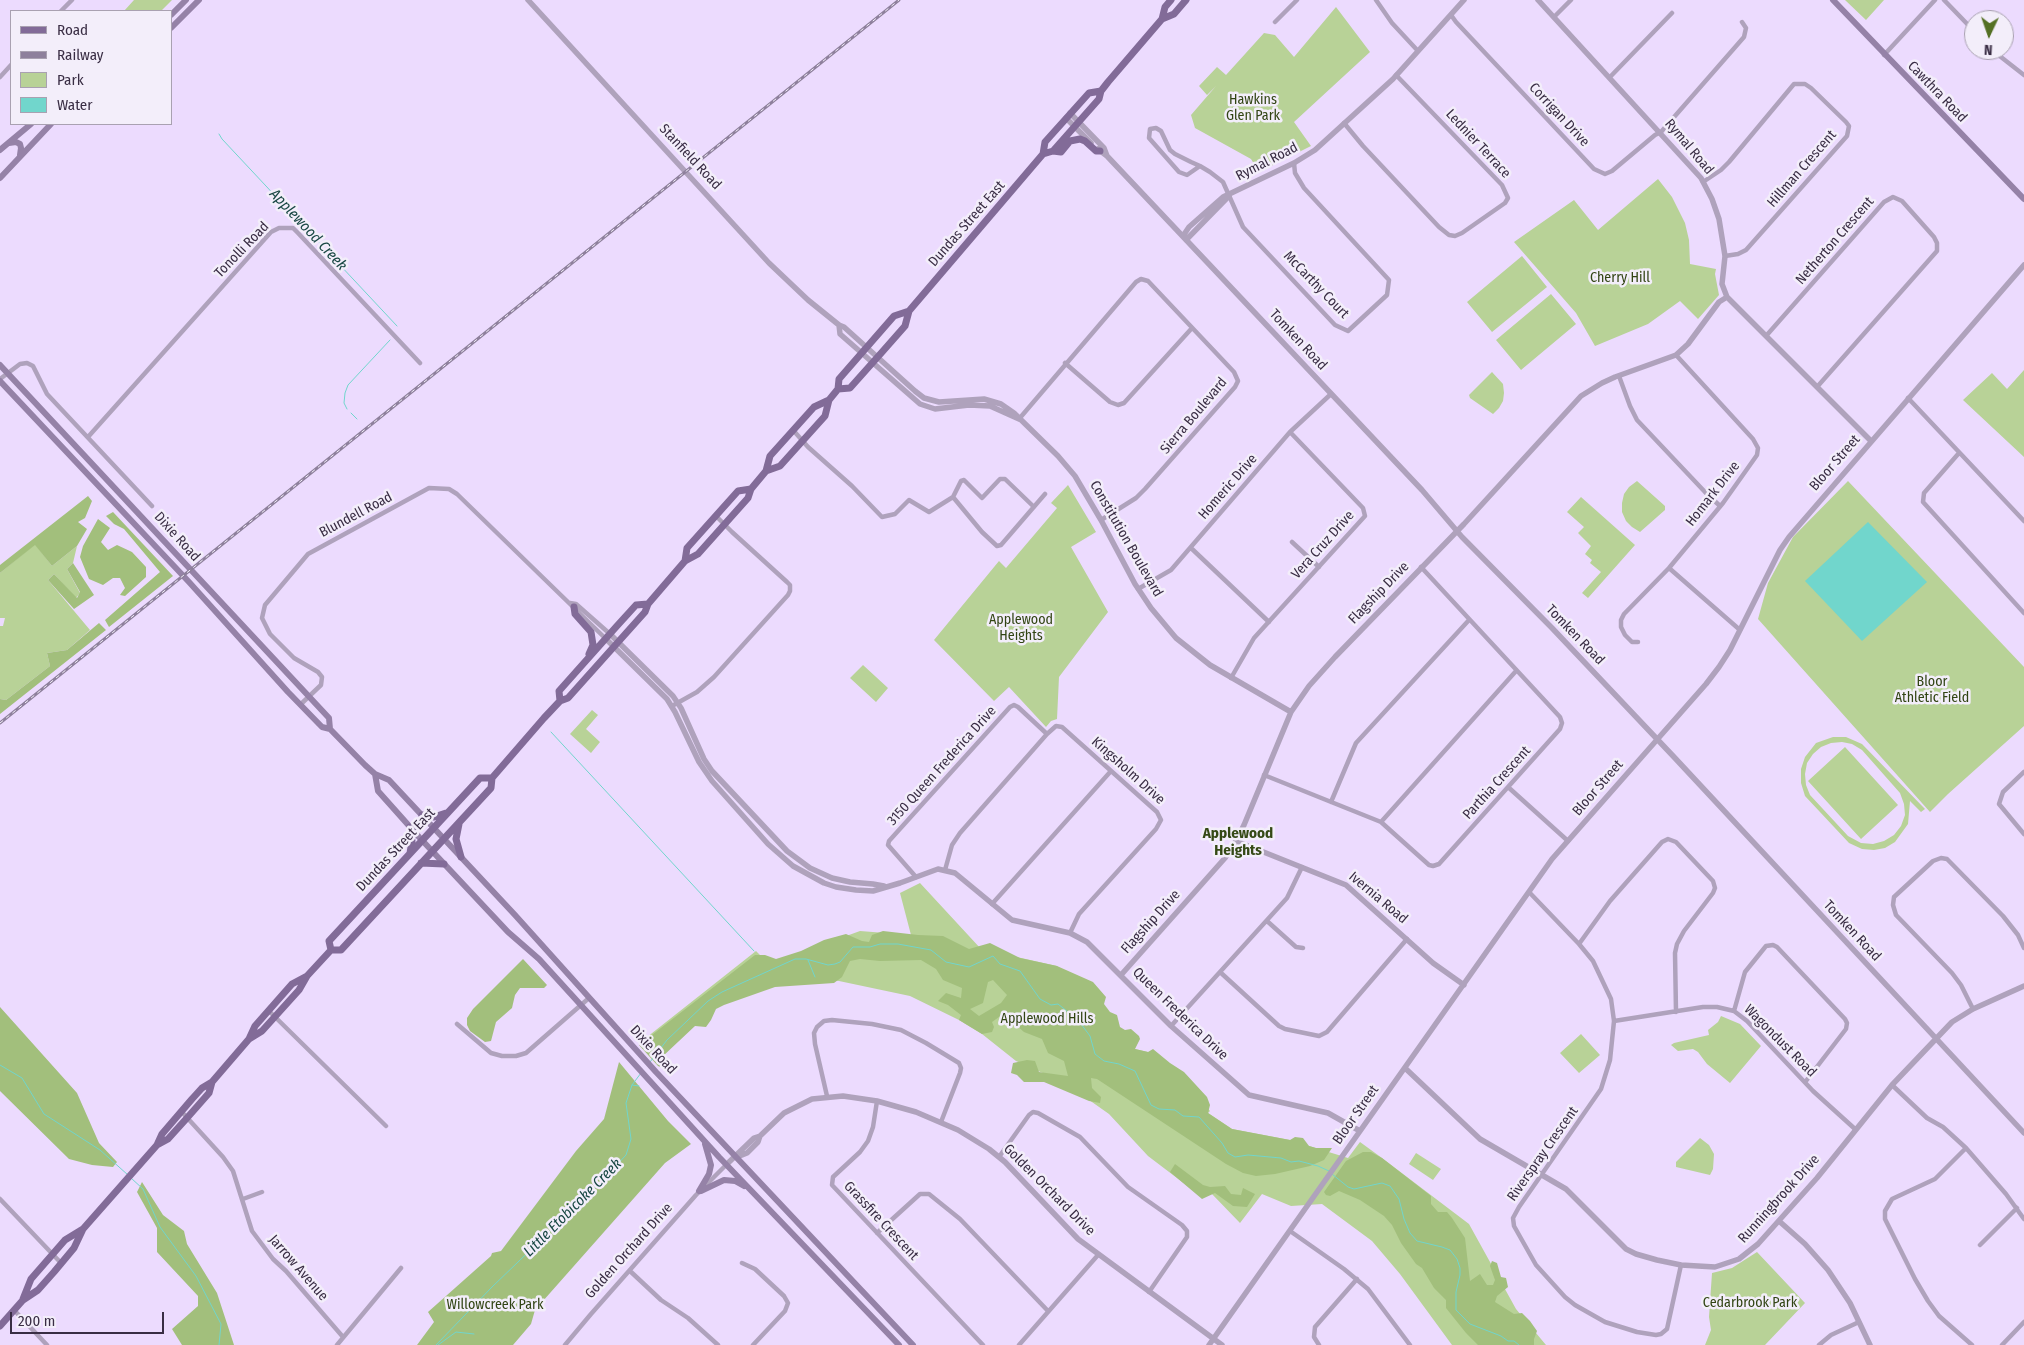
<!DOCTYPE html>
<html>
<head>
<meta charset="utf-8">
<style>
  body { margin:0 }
  #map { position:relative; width:2024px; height:1345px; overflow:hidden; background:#ecdbfe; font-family:"Fira Sans Condensed",sans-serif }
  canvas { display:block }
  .legend { position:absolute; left:10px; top:10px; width:162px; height:115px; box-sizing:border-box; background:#f3eefa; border:1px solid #a9a1b1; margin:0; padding:6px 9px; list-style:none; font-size:15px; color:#392d44 }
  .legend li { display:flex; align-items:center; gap:10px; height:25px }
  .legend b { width:25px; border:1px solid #a9a1b1 }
  .north { position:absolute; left:1964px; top:10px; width:50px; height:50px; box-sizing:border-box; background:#f3eefa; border:1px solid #a9a1b1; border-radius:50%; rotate:183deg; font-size:14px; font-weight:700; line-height:20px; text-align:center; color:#392d44 }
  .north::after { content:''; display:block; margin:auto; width:18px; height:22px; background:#547024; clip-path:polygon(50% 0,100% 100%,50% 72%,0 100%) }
  .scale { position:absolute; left:10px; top:1312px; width:154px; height:22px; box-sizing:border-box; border:2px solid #392d44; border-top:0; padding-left:6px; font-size:15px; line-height:18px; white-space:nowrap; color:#392d44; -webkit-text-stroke:4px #f3eefa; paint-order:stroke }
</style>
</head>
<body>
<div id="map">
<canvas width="2024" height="1345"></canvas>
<ul class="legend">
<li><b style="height:6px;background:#826b98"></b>Road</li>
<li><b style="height:6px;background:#8e809c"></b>Railway</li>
<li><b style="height:14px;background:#b8d297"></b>Park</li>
<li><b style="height:14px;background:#71d6cc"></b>Water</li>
</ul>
<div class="north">N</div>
<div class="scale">200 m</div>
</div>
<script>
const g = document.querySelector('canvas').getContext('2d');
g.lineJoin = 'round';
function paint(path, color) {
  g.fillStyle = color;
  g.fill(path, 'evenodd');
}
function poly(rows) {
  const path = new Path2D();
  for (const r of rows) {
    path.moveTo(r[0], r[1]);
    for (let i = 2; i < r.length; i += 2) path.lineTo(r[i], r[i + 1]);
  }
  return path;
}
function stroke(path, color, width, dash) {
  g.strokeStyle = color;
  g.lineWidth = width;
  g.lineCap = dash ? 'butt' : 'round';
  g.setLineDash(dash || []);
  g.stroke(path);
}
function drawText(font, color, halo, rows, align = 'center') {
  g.font = font + ' "Fira Sans Condensed",sans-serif';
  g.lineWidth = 5;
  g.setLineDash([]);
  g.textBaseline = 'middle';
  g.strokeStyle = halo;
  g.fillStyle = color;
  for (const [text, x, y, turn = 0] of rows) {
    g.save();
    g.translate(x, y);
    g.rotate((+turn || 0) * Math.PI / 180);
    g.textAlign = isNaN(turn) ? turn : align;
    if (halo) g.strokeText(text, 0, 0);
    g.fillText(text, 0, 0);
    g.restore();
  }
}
paint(poly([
  [134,0,172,0,161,11,124,11],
  [1845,0,1884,0,1866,20],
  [1336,7,1370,52,1294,122,1311,146,1259,172,1251,159,1195,128,1191,115,1216,86,1207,95,1199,86,1217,67,1226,75,1264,33,1275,35,1294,57],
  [1658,179,1672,197,1685,223,1689,240,1690,264,1716,269,1715,274,1719,295,1698,319,1680,301,1648,324,1595,346,1576,313,1514,242,1574,200,1598,230],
  [1522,256,1547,287,1492,332,1467,302],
  [1551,294,1576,324,1521,370,1496,340],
  [2024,370,2024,457,1963,400,1992,373,2007,389],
  [1492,372,1503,384,1504,393,1503,401,1499,408,1493,414,1470,398,1469,395],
  [1637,481,1665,506,1665,510,1640,532,1632,527,1626,521,1622,512,1622,503,1624,494,1629,487],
  [1848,481,2024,667,2024,726,1948,794,1930,812,1758,619,1768,583,1793,537],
  [1068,485,1096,532,1071,547,1108,612,1059,677,1057,719,1051,721,1046,727,1009,687,994,701,934,640,999,561,1006,568,1057,508,1051,503],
  [1581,497,1635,545,1588,598,1582,593,1601,572,1590,563,1592,560,1585,554,1591,546,1578,533,1584,527,1567,512],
  [35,544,52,566,77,546,73,563,67,569,80,593,76,598,54,574,48,580,90,630,67,650,47,653,50,666,6,700,0,699,0,626,3,626,5,618,0,618,0,573],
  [863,665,888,688,876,702,850,678],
  [592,710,598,715,586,729,600,742,591,753,570,734],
  [1833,737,1846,737,1862,744,1925,809,1921,812,1910,801,1908,824,1895,842,1885,848,1874,850,1862,849,1849,843,1805,796,1801,783,1801,769,1805,757,1816,743],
  [1842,742,1852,744,1862,750,1900,793,1904,804,1905,815,1901,826,1894,835,1884,841,1873,844,1861,843,1848,836,1810,795,1806,785,1805,774,1807,763,1813,754,1821,747,1831,743],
  [1845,747,1898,805,1861,839,1808,781],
  [920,883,981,949,1057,966,1135,1049,1148,1052,1183,1080,1210,1111,1208,1113,1232,1129,1290,1140,1348,1158,1360,1142,1382,1158,1469,1224,1516,1309,1546,1345,1452,1345,1400,1274,1372,1241,1322,1204,1291,1206,1262,1194,1240,1223,1211,1193,1202,1197,1148,1156,1109,1114,1065,1083,1016,1061,982,1034,959,1020,910,996,839,981,785,975,717,1002,640,1046,642,1041,756,951,769,964,860,931,911,935,900,893],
  [1721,1016,1740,1024,1761,1046,1730,1083,1707,1064,1698,1052,1693,1049,1678,1051,1671,1045,1674,1043,1709,1035,1708,1030,1718,1022],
  [1581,1034,1600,1055,1579,1073,1560,1053],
  [1700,1138,1709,1145,1714,1154,1713,1169,1710,1175,1676,1167,1676,1162],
  [1416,1153,1441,1169,1433,1180,1409,1164],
  [1757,1252,1805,1303,1765,1345,1705,1345,1711,1330,1709,1317,1712,1273,1732,1268]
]), '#b8d297');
paint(poly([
  [88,496,92,501,85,518,78,522,87,529,77,546,52,566,35,545,0,573,0,565],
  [113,512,173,576,109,627,105,620,160,572,124,529,114,524,106,516],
  [98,519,110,528,101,542,108,550,117,545,132,552,146,567,146,577,125,596,120,595,125,588,120,578,113,578,103,585,89,579,80,557,83,546],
  [73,563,94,595,74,609,48,580,54,574,77,598,80,592,67,569],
  [99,623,106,630,0,714,0,699,6,700,50,666,47,653,67,650],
  [883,931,918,935,943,936,969,949,990,943,1020,958,1057,966,1093,982,1106,997,1104,1004,1110,1012,1117,1015,1120,1027,1125,1030,1131,1029,1139,1036,1140,1039,1135,1049,1148,1052,1153,1049,1170,1063,1184,1072,1207,1097,1210,1105,1208,1113,1232,1129,1290,1140,1295,1137,1303,1138,1309,1146,1316,1148,1332,1148,1324,1160,1310,1166,1275,1174,1256,1176,1243,1173,1226,1164,1097,1079,1091,1078,1092,1088,1101,1097,1100,1103,1089,1101,1044,1082,1024,1082,1017,1075,1011,1073,1013,1063,1027,1060,1035,1061,1039,1072,1068,1076,1064,1061,1048,1053,1042,1039,1024,1032,1016,1025,1011,1015,999,1017,992,1022,994,1027,992,1032,982,1034,959,1020,961,1015,948,1005,938,1001,946,993,961,998,962,988,943,980,936,969,921,960,880,961,860,959,850,961,842,977,834,983,775,987,724,1005,716,1009,711,1020,706,1027,695,1026,662,1057,665,1069,658,1066,639,1045,755,955,765,955,776,959,801,951,824,940,846,934,862,941,869,942,872,935],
  [993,980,1007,995,1001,1003,979,1016,970,1009,983,1003,988,982],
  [523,959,547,985,544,988,520,988,515,995,512,1008,496,1022,491,1041,485,1042,470,1031,467,1025,467,1018,473,1009],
  [0,1007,77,1093,99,1143,117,1162,113,1167,92,1165,69,1159,0,1091],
  [619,1062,668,1121,691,1144,665,1163,535,1310,531,1324,513,1345,417,1345,434,1322,428,1312,491,1256,492,1253,501,1251,576,1151,604,1119],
  [1363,1152,1371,1152,1382,1158,1431,1196,1431,1204,1438,1212,1447,1212,1452,1218,1465,1238,1470,1281,1480,1274,1487,1285,1493,1285,1495,1280,1490,1266,1492,1261,1497,1263,1501,1277,1506,1278,1508,1287,1497,1296,1495,1302,1514,1314,1522,1313,1530,1321,1537,1331,1534,1339,1534,1345,1478,1345,1466,1333,1446,1308,1446,1300,1434,1288,1422,1268,1416,1264,1401,1243,1392,1225,1384,1216,1360,1200,1339,1191,1330,1196,1326,1195,1324,1192,1346,1161],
  [1175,1164,1203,1185,1210,1187,1225,1186,1231,1194,1241,1195,1243,1188,1255,1194,1247,1207,1233,1206,1215,1193,1202,1199,1170,1172],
  [142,1182,163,1215,184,1231,187,1244,217,1293,234,1345,182,1345,172,1329,198,1306,198,1296,157,1252,157,1228,137,1192]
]), '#a2bf7c');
paint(poly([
  [1868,522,1927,582,1862,641,1805,581]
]), '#71d6cc');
stroke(poly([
  [219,134,222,139,397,326],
  [347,409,344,403,345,393,348,385,390,340],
  [351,413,357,419],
  [551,732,754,951],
  [808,960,815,977],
  [650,1062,667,1040,708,1001,722,992,795,959,806,959,828,965,835,964,840,962,853,947,870,947,880,944,898,944,931,950,946,962,969,967,993,956,1000,964,1020,971,1040,999,1051,1005,1058,1004,1078,1020,1090,1036,1095,1054,1104,1061,1119,1064,1135,1071,1151,1105,1159,1109,1175,1110,1183,1116,1199,1117,1222,1143,1228,1153,1235,1157,1248,1155,1281,1158,1291,1162,1299,1161,1318,1166,1329,1171],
  [0,1065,22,1078,44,1114,100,1150,128,1175],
  [632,1085,639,1086],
  [1332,1174,1348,1187,1354,1189,1382,1183,1390,1186,1399,1199,1404,1219,1410,1233,1417,1241,1442,1247,1450,1250,1457,1259,1460,1268,1460,1275,1456,1292,1456,1310,1470,1324,1501,1336,1508,1341,1514,1341,1519,1345],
  [131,1178,143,1189,160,1227,196,1276,221,1324,219,1345],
  [436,1345,492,1287,597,1186,626,1155,631,1139,626,1103,632,1085,641,1073],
  [438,1345,456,1332,474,1334]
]), '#71d6cc', 1);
stroke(poly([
  [1376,0,1392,23,1418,51],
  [1944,0,1974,31],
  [61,11,72,0],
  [1451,15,1456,22,1594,169,1605,174,1612,171,1655,135,1661,132,1744,37,1746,28,1742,22],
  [1554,17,1571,0],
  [1275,22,1297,0],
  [1992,50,2024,75],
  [1884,55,1935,0],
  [0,77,11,65],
  [1610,77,1672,13],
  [1344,123,1363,146,1439,227,1449,235,1455,236,1462,233,1505,203,1508,198,1502,185,1396,75],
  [1200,166,1187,175,1179,172,1149,138,1150,129,1156,128,1161,131,1170,150,1175,154,1191,162,1200,166,1210,172,1223,182,1243,227,1335,325,1348,331,1387,295,1389,280,1304,188,1295,173,1294,163],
  [1703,182,1721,170,1729,162,1794,84,1805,84,1811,88,1846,122,1849,126,1847,136,1746,250,1738,254,1725,256],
  [1766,336,1884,202,1893,197,1902,201,1934,237,1937,243,1937,251,1817,387],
  [1065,363,1110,402,1118,405,1124,403,1192,328],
  [1619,376,1630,406,1637,420,1705,492,1720,506],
  [0,379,20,364,27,363,33,366,47,394,152,506],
  [1908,398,2024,521],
  [1019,419,1136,282,1141,279,1148,281,1234,372,1238,381,1235,387,1145,489,1136,498,1101,520],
  [793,430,808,447,852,486,882,517,895,514,909,500,929,512,953,497,961,481,964,480,982,498,1000,479,1005,479,1034,507],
  [88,437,271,232,279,228,293,228,298,233,420,363],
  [1959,453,1924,493,1923,502,2024,613],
  [953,497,982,532,997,546,1001,545,1045,494],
  [1292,542,1319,567],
  [1191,548,1269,622],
  [1669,568,1740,630],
  [1138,589,1171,570,1290,432,1331,394],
  [570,603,576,604,610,634],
  [1638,642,1632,642,1625,635,1621,627,1621,620,1624,614,1669,568,1723,503,1745,472,1757,455,1758,448,1753,439,1676,355],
  [1231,678,1254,638,1365,516,1363,508,1290,432],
  [301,704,321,685,322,677,318,672,294,658,270,634,262,618,265,605,308,554,429,488,449,489,457,494,606,639],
  [672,706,697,692,714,677,788,595,790,591,790,585,787,582,732,532,716,516],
  [2024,772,2003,792,1999,804,2024,834],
  [1264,775,1381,822,1429,865,1433,866,1439,864,1560,729,1562,723,1560,717,1421,567],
  [1508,787,1568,841],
  [1331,802,1356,743,1469,620],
  [1381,822,1516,671],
  [945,870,952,845,960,833,1047,734,1056,726,1062,727,1157,812,1161,820,1156,829,1079,914,1070,933],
  [916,877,888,845,889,841,1010,707,1014,705,1018,707,1047,734],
  [1529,892,1579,944,1593,961,1611,999,1614,1021,1610,1060,1601,1089,1519,1207,1513,1218,1514,1226,1536,1265,1565,1297,1575,1305,1605,1322,1637,1332,1656,1335,1661,1334,1667,1329,1681,1265],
  [992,904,1111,771],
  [1267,921,1296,947,1303,948],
  [1579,944,1610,901,1662,842,1668,839,1676,842,1713,881,1715,888,1713,893,1684,931,1677,944,1675,953,1676,1012],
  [1220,972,1279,1026,1285,1029,1319,1036,1327,1032,1407,939],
  [1973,1009,1961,985,1952,973,1896,915,1893,905,1894,897,1933,861,1941,858,1947,859,2003,916,2018,935,2024,948],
  [268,1010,386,1126],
  [1734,1011,1745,972,1766,946,1773,945,1777,947,1845,1019,1847,1023,1846,1029,1806,1081],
  [1614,1021,1703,1007,1717,1007,1734,1011,1747,1021,1813,1091,1855,1129],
  [457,1024,491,1053,502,1056,516,1056,526,1053,589,998],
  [1171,1026,1287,898,1302,867],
  [1892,1085,1927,1118,1943,1127,1966,1148,2006,1194,2024,1219],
  [827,1096,815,1044,814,1033,817,1027,824,1021,832,1020,872,1024,901,1030,926,1043,959,1063,961,1068,960,1073,941,1122],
  [877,1101,873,1127,868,1141,860,1152,833,1177,832,1185,983,1345],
  [181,1111,223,1157,233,1171,252,1231,273,1259,286,1271,343,1337],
  [1966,1148,1935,1179,1892,1199,1885,1211,1885,1219,1915,1279,1928,1301,1939,1316,1972,1345],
  [999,1157,1029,1115,1033,1112,1038,1113,1080,1137,1128,1187,1182,1225,1187,1231,1187,1237,1149,1292],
  [0,1199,61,1263],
  [243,1199,262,1192],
  [1290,1231,1344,1269,1368,1289,1410,1345],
  [877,1233,920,1194,929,1194,960,1219,1048,1311],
  [1980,1245,2017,1208],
  [742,1263,755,1269,784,1296,788,1303,785,1311,753,1345],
  [630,1271,661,1300,688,1318,718,1345],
  [14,1310,47,1345],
  [337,1345,401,1268],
  [565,1345,591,1314,696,1195,727,1164],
  [1019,1345,1098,1255],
  [1319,1345,1314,1337,1315,1327,1357,1279],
  [1819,1345,1831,1335,1859,1322],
  [2002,1345,2024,1322]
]), '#afa2bc', 4.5);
stroke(poly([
  [528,0,769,263,808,300,839,325,844,327,915,391,924,398,939,402,984,399,1001,404,1014,413,1058,456,1075,476,1101,520,1135,584,1151,608,1176,638,1210,665,1291,712],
  [1538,0,1701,178,1712,199,1719,219,1725,256,1722,284,1727,297,1871,441],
  [1070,113,1104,148,1107,156],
  [1066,118,1091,143],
  [1098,149,1107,156,1422,490,1462,537,1552,628,1674,757,2024,1133],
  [1183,236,1189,227,1223,197,1294,163,1315,150,1393,79,1464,0],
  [1186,240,1229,196],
  [839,325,840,334,920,404,935,409,969,405,990,406,1019,419],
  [610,634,673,696,681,708,704,759,712,771,787,851,810,868,832,878,850,882,873,884,884,886],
  [606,639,667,699,675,712,699,762,712,781,768,844,793,866,824,883,836,887,856,890,873,891,900,883,938,869,955,873,1012,920,1070,933,1087,942,1171,1026,1249,1095,1328,1113,1360,1131],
  [1236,841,1346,885,1433,963,1464,985],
  [1121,975,1225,858,1236,841,1244,825,1291,712,1309,686,1335,657,1464,524,1581,396,1602,383,1615,377,1676,355,1688,344,1719,302,1727,297],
  [1405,1068,1480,1139,1566,1189,1626,1249,1636,1254,1657,1260,1681,1265,1715,1267,1739,1259,1758,1244,1817,1178,1892,1085,1952,1022,1973,1009,2024,986],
  [737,1157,747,1153,758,1142,760,1136,784,1113,812,1099,843,1096,877,1101,916,1112,958,1130,989,1149,1005,1162,1078,1239,1222,1345],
  [727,1164,754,1138,760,1136],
  [1779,1221,1805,1244,1828,1270,1850,1303,1870,1345],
  [1209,1345,1552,859,1706,684,1719,667,1730,650,1780,550,1789,537,2024,265]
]), '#afa2bc', 5.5);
stroke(poly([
  [1833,0,2024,199],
  [171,15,186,0],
  [171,28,199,0],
  [9,143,16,142,20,144,21,148,20,155],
  [0,150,31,124],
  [0,178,51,124],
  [0,365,329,718,330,729],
  [0,381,189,582,288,692,322,727,330,729,365,765,375,774,389,780,515,915,656,1072,913,1345],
  [375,774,378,791,419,837,508,932,539,959,719,1157,899,1345],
  [699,1191,709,1174,711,1165,705,1144],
  [701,1191,724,1180,735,1181,744,1186]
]), '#9582a7', 6);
stroke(poly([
  [1162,19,1174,14,1186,0],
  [1053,151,1061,152,1070,141,1080,139,1085,141,1096,151,1100,151],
  [1043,154,1053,151,1099,99,1101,91,1108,82,1162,19,1165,7,1171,0],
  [838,389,850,388,883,351,905,326,909,311,1043,154,1045,142,1089,93,1101,91],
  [766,471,780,466,825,416,829,400,838,389,839,379,894,316,909,311],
  [685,561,687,548,738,491,751,489],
  [574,607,575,614,591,632,593,645,589,654],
  [560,701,559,691,616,627,636,605,648,604],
  [422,815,434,817,446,813],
  [459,824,456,839,461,857],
  [410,827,412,841,410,853],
  [421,863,444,864],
  [331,950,329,941,480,778,492,778],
  [249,1039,255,1026,277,1001,292,984,307,976],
  [157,1145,168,1139,187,1118,209,1093,212,1082],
  [23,1299,31,1279,65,1240,83,1229],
  [0,1326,23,1300,38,1290,54,1272,74,1248,83,1229,157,1145,162,1134,192,1099,202,1088,212,1082,249,1039,262,1031,299,990,307,976,331,950,341,950,491,788,492,778,544,718,560,701,568,698,645,612,648,604,685,561,698,554,748,498,751,489,766,471,770,456,814,407,829,400]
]), '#826b98', 7);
const rail = poly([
  [0,723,899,0]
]);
stroke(rail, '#8e809c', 3);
stroke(rail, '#f3eefa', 1, [4]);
drawText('14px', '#392d44', '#f3eefa', [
  ["Cawthra Road",1937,92,46],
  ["Corrigan Drive",1559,115,47],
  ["Lednier Terrace",1478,144,47],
  ["Rymal Road",1689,147,50],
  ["Stanfield Road",690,157,47],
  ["Rymal Road",1267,162,-27],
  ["Hillman Crescent",1802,169,-49],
  ["Dundas Street East",967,224,-49],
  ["Netherton Crescent",1835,241,-49],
  ["Tonolli Road",242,250,-46],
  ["McCarthy Court",1316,285,46],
  ["Tomken Road",1298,340,47],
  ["Sierra Boulevard",1194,416,-50],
  ["Bloor Street",1835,463,-49],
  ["Homeric Drive",1228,487,-49],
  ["Homark Drive",1713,494,-52],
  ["Blundell Road",356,515,-28],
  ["Dixie Road",177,537,48],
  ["Constitution Boulevard",1126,539,60],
  ["Vera Cruz Drive",1323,545,-48],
  ["Flagship Drive",1379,593,-46],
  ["Tomken Road",1575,635,46],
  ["3150 Queen Frederica Drive",942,766,-48],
  ["Kingsholm Drive",1128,771,42],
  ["Parthia Crescent",1497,783,-48],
  ["Bloor Street",1598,788,-49],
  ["Dundas Street East",396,850,-47],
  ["Ivernia Road",1378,898,40],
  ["Flagship Drive",1151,922,-48],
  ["Tomken Road",1852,931,47],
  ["Queen Frederica Drive",1180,1014,44],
  ["Wagondust Road",1780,1041,45],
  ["Dixie Road",653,1050,47],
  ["Bloor Street",1356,1115,-55],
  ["Riverspray Crescent",1543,1154,-55],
  ["Golden Orchard Drive",1049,1190,45],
  ["Runningbrook Drive",1779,1199,-48],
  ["Grassfire Crescent",881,1221,47],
  ["Golden Orchard Drive",629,1251,-48],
  ["Jarrow Avenue",298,1268,49]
]);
drawText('14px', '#314413', '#f3eefa', [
  ["Hawkins",1253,100],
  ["Glen Park",1253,116],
  ["Cherry Hill",1620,278],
  ["Applewood",1021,620],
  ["Heights",1021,636],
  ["Bloor",1932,682],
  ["Athletic Field",1932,698],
  ["Applewood Hills",1047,1019],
  ["Cedarbrook Park",1750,1303],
  ["Willowcreek Park",495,1305]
]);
drawText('italic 15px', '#184743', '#f3eefa', [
  ["Applewood Creek",308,230,47],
  ["Little Etobicoke Creek",573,1208,-45]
]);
drawText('bold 15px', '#354915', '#f3eefa', [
  ["Applewood",1238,834],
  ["Heights",1238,851]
]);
</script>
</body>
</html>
